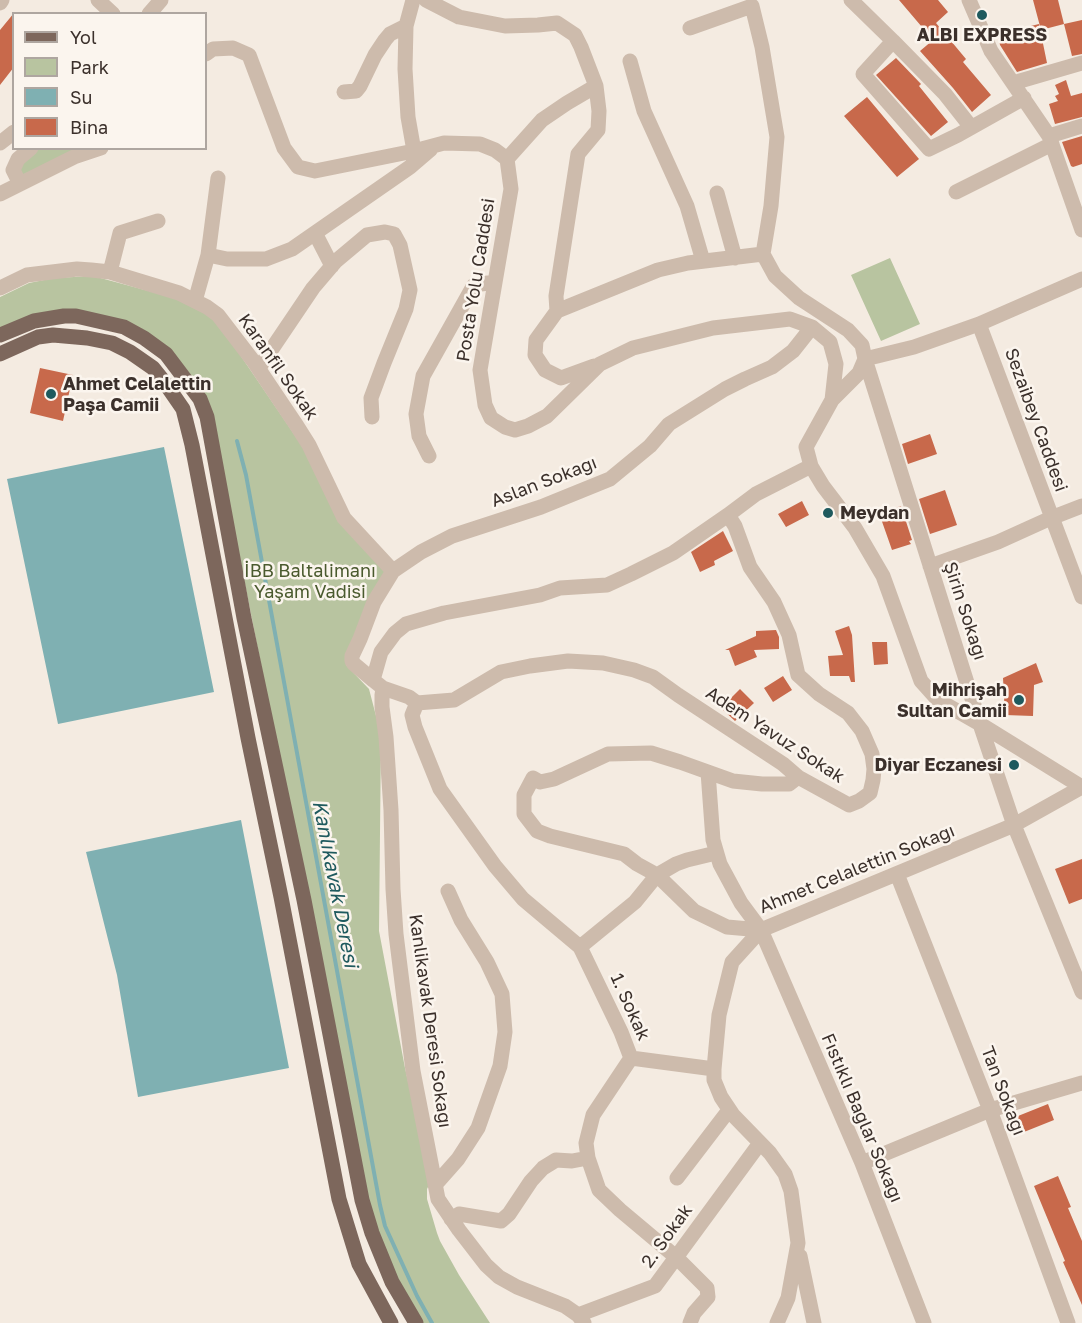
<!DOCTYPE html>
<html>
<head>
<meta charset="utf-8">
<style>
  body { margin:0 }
  #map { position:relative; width:1082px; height:1323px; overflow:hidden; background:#f4ebe1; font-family:"Golos Text",sans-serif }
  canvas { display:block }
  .legend { position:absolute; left:12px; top:12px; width:195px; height:138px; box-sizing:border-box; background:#fbf5ee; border:2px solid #aea6a0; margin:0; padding:8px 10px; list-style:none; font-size:18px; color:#3b302b }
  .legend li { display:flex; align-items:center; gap:12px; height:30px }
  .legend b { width:30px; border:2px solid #aea6a0 }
</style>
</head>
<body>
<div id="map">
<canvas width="1082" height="1323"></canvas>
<ul class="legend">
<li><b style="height:8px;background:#7d675c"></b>Yol</li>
<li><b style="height:16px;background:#b8c4a0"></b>Park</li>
<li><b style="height:16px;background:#7fb0b2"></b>Su</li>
<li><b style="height:16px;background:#c8694b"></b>Bina</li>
</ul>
</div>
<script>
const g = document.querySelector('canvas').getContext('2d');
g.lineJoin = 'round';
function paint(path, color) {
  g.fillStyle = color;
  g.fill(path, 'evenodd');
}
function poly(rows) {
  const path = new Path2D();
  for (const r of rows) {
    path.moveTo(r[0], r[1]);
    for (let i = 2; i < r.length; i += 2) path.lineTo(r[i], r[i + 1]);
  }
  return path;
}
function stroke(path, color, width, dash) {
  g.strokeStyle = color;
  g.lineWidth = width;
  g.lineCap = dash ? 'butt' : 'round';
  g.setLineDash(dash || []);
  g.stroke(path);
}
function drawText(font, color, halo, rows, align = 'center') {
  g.font = font + ' "Golos Text",sans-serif';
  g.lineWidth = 5;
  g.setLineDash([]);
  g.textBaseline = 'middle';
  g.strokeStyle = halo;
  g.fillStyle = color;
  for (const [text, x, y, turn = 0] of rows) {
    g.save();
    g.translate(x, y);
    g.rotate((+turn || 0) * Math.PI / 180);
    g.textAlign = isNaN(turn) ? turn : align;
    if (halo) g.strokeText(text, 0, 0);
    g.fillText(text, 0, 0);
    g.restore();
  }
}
paint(poly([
  [39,149,83,149,20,179,22,159],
  [890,258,920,324,881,341,851,275],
  [93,276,186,301,217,321,388,572,346,665,369,689,381,735,379,931,405,1068,431,1181,427,1189,427,1199,437,1233,440,1241,459,1275,490,1323,422,1323,390,1264,367,1198,216,438,200,387,172,351,119,319,0,328,0,297,29,283,54,278]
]), '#b8c4a0');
paint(poly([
  [164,447,214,692,58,724,7,479],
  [241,820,289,1068,138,1097,117,975,86,852]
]), '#7fb0b2');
stroke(poly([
  [237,441,246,475,380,1205,385,1226,417,1296,432,1323]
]), '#7fb0b2', 4);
paint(poly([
  [899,0,938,0,948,12,936,23,966,59,963,62,991,95,972,112,953,88,920,51,933,40],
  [1033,0,1058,0,1064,24,1041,30],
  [14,13,14,67,0,85,0,30],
  [1082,20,1082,54,1072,56,1064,24],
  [1039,24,1047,63,1017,72,1000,45,998,34],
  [896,58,921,84,919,86,948,122,931,136,876,75],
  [1066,80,1071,96,1082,93,1082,117,1055,124,1049,104,1058,101,1055,96,1059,94,1055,85],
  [867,97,919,159,897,177,844,116],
  [1082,136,1082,164,1073,167,1071,166,1062,142],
  [40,368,73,375,63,421,30,413],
  [930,434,937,454,908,464,902,444],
  [945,490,957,525,930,534,919,499],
  [802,501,809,515,786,527,778,514],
  [901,506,912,540,909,541,911,544,892,550,879,513],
  [723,531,733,551,714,561,715,565,700,572,691,552],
  [849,626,852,635,855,682,851,682,849,676,830,676,828,656,843,655,835,631],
  [776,630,779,637,779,649,754,650,757,657,735,666,729,650,725,650,756,636,756,631],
  [872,642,887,642,888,664,874,665],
  [1036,663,1043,682,1034,685,1033,716,1005,715,1003,678],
  [783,676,792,690,773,702,764,688],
  [740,689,754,703,735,721,721,708],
  [1082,859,1082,899,1069,904,1055,869],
  [1048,1104,1054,1120,1019,1134,1013,1118],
  [1058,1176,1071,1207,1068,1208,1082,1241,1082,1305,1063,1262,1065,1261,1034,1186]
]), '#c8694b');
stroke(poly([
  [98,0,113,14],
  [413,0,406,26,405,69,408,117,414,151],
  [426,0,459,17,505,26,538,25,557,23,575,35,581,47,596,86,599,111,598,130,578,154,556,296,557,311,658,270,688,263,763,254],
  [851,0,893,41,863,74,929,149,958,135,1024,98],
  [969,0,991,51,1049,136,1082,230],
  [0,3,2,0],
  [149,14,161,0],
  [690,28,752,6,762,47,777,137,771,206,763,254,775,276,799,298,848,330,862,345,865,359,859,373,832,400],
  [893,41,945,94,971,127],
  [206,54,213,49,233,48,249,55,284,148,298,167,315,171,414,151,444,143,480,144,495,150,507,159,511,189,480,370,485,405,491,418,505,427,515,430,528,426,547,416,600,364,633,348,713,328,790,319,812,327,830,342,836,364,832,400,806,447,811,466,823,486,855,528,883,576,921,681,938,700,980,724,1082,787],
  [630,61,644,111,687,206,703,261],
  [1013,83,1082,63],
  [344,92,356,91,360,86,375,55,385,40,390,34,406,26],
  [1049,136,1082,126],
  [0,143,14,132],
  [507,159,542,120,567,103,596,86],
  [20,184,13,170,18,159,31,148],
  [956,192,1052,144],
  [717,193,735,258],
  [0,194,74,157,101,148],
  [315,233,332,266],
  [208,255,218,178],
  [110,272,120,233,158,221],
  [1082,279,979,324,914,347,865,359,980,724,1014,825,1082,992],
  [0,288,27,275,77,269,91,270,110,272,179,293,207,307,218,315,254,362,297,426,309,445,344,518,393,571],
  [195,301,208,255,227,259,266,259,292,249,410,167,431,149],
  [557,311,536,340,535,355,545,370,561,378,594,366],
  [979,324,1082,597],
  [259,368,313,288,336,261,367,235,385,232,394,234,400,245,410,290,406,309,384,363,371,398,372,417],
  [429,456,419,436,416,414,423,376,474,285,495,282],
  [728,515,756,494,811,466],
  [930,566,998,542,1051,518,1082,506],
  [373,680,381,652,395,633,406,624,444,613,540,595,560,588,607,585,631,574,673,553,728,515,735,526,750,567,774,602,789,635,798,675,819,694,848,713,862,731,872,754,874,769,873,780,870,793,859,801,849,805,798,777,783,764,678,695,653,677,634,670,603,663,568,661,530,666,501,672,454,700,417,703,409,697,383,688,373,680,354,664,352,661,352,656,360,639,374,602,393,571,421,552,452,536,541,507,610,479,650,446,669,424,725,389,745,379,772,367,793,351,812,327],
  [383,688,382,695,382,707,386,737,391,810,393,889,396,934,413,1071,438,1199,459,1230,486,1265,499,1277,517,1287,565,1306,578,1315,584,1323],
  [417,703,412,715,415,727,440,789,495,866,523,899,580,947,621,1032,631,1058],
  [708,772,713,840,720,864,741,903,761,930,862,1163,924,1323],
  [798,777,789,784,762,784,733,781,680,762,651,753,608,754,554,779,540,782,533,778,524,795,524,814,537,831,550,836,624,854,637,864,657,875,694,911,727,927,761,930,1014,825,1082,787],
  [897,874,990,1110,1068,1323],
  [580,947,635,902,657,875,676,864,687,860,716,853],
  [631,1058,593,1115,586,1143,588,1158,599,1190,620,1210,676,1257,707,1288,708,1297,694,1313,690,1323],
  [631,1058,714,1069,719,1015,732,962,761,930],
  [714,1069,714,1080,721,1097,733,1115,770,1153,785,1174,791,1191,798,1243,788,1298,777,1323],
  [862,1163,990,1110,1082,1083],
  [677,1178,729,1110],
  [435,1185,458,1159,478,1128,500,1066,505,1032,502,994,487,962,461,920,448,891],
  [451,1219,459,1214,501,1221,509,1214,531,1181,543,1168,556,1160,572,1161,588,1158],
  [800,1256,814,1323],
  [578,1315,655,1286,760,1143]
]), '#cdbbac', 15);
stroke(poly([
  [0,335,34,321,64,316,76,316,124,327,144,338,166,354,200,399,207,417,244,618,304,900,362,1200,372,1233,392,1282,416,1323],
  [0,354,38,337,53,335,87,338,112,343,130,352,153,368,165,383,183,409,192,445,248,738,281,897,339,1199,359,1264,391,1323]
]), '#7d675c', 15);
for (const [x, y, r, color] of [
  [982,15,6,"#1f5a5e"],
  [51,394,6,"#1f5a5e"],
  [828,513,6,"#1f5a5e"],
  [1019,700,6,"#1f5a5e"],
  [1014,765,6,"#1f5a5e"]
]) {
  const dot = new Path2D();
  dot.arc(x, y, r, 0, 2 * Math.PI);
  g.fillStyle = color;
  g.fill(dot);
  stroke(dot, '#fbf5ee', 2);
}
drawText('bold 18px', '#3b302b', '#fbf5ee', [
  ["ALBI EXPRESS",982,35,"center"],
  ["Ahmet Celalettin",63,384],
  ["Paşa Camii",63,405],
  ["Meydan",840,513],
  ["Mihrişah",1007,690,"right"],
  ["Sultan Camii",1007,711,"right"],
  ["Diyar Eczanesi",1002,765,"right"]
], 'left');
drawText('18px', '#3b302b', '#fbf5ee', [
  ["Posta Yolu Caddesi",476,280,-81],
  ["Karanfil Sokak",278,367,55],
  ["Sezaibey Caddesi",1036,420,70],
  ["Aslan Sokağı",544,482,-21],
  ["Şirin Sokağı",965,611,72],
  ["Adem Yavuz Sokak",775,735,33],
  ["Ahmet Celalettin Sokağı",857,869,-22],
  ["1. Sokak",630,1007,66],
  ["Kanlikavak Deresi Sokağı",430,1021,82],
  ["Tan Sokağı",1003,1091,69],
  ["Fıstıklı Bağlar Sokağı",862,1118,67],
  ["2. Sokak",667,1236,-54]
]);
drawText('18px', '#4a5a2e', '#fbf5ee', [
  ["İBB Baltalimanı",310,571],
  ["Yaşam Vadisi",310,592]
]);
drawText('italic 20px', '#1f5a5e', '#fbf5ee', [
  ["Kanlıkavak Deresi",335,884,79]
]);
</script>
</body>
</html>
